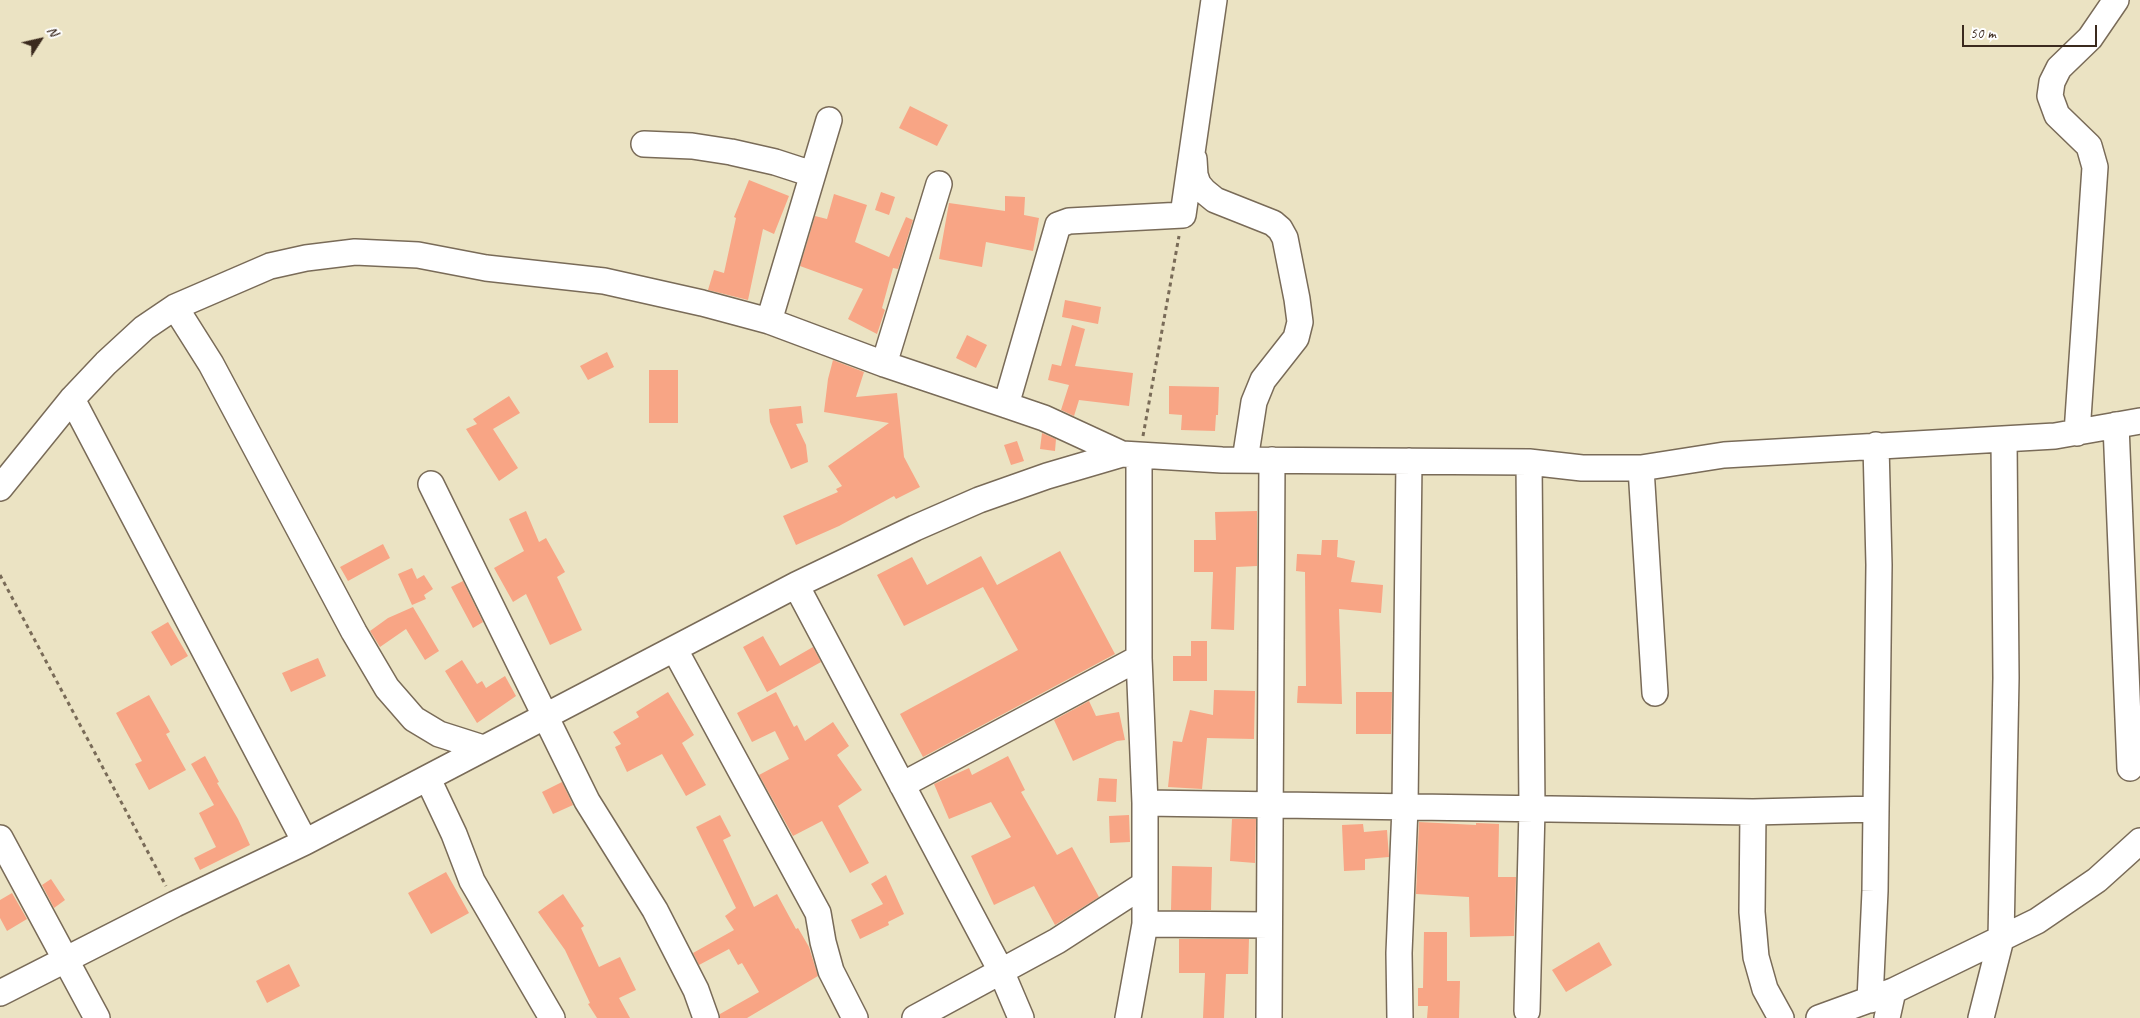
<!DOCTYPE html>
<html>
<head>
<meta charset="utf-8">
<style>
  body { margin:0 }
  #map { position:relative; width:2140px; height:1018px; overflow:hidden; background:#ebe3c3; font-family:Caveat,sans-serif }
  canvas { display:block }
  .north { position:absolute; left:15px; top:15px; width:50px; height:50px; -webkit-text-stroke:4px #fff; paint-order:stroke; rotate:55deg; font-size:14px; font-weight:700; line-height:20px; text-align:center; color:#3b2a1e }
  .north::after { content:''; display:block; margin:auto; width:18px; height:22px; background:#3b2a1e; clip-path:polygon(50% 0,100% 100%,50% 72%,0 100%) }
  .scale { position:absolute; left:1962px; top:25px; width:135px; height:22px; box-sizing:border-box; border:2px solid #3b2a1e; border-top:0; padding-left:6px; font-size:15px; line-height:18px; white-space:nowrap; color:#3b2a1e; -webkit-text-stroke:4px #fff; paint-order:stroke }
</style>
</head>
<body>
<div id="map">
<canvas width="2140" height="1018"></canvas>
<div class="north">N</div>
<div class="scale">50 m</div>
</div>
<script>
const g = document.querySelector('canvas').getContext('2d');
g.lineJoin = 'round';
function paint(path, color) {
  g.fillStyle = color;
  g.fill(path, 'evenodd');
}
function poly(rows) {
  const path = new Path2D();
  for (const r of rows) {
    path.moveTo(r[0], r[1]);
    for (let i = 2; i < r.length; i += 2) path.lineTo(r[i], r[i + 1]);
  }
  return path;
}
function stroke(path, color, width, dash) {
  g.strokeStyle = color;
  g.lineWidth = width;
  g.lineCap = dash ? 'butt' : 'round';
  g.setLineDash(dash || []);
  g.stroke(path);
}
paint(poly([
  [910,106,948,125,937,146,899,128],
  [749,180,789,196,774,234,763,229,748,300,708,290,714,270,724,273,736,218,734,217],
  [881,192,895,197,889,215,875,210],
  [834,194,867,205,855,242,889,257,906,217,913,220,898,269,893,268,882,308,885,310,877,334,848,319,863,289,800,266,815,216,827,219],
  [1005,196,1025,197,1024,215,1039,218,1033,251,986,242,982,267,939,259,949,203,1005,211],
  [1065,300,1101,307,1098,324,1062,317],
  [1072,325,1085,329,1075,366,1133,373,1129,406,1079,400,1074,416,1061,410,1069,385,1048,380,1052,364,1061,366],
  [967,335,987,345,976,368,956,358],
  [607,352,614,367,588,380,580,366],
  [833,360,864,372,856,397,897,393,904,457,920,487,896,499,894,496,839,526,796,545,783,516,838,492,836,489,842,486,828,466,889,423,824,412,828,379],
  [649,370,678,370,678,423,649,423],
  [1169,386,1219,387,1218,415,1216,415,1215,431,1181,430,1182,415,1169,414],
  [509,396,520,413,493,429,518,468,499,481,466,429,477,424,473,419],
  [801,406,803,423,796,424,806,445,808,462,791,469,770,422,769,409],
  [1042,433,1056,439,1055,451,1040,449],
  [1017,441,1024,461,1011,465,1004,445],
  [526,511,539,542,546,538,565,572,557,577,582,630,550,645,526,594,513,602,494,568,524,551,509,519],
  [1257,511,1257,566,1236,567,1234,630,1211,629,1213,572,1194,572,1194,540,1216,540,1215,512],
  [1322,540,1338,540,1337,557,1355,561,1351,582,1383,585,1381,613,1339,609,1342,704,1297,703,1298,686,1306,686,1305,572,1296,571,1297,554,1321,555],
  [383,544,390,558,348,581,340,567],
  [1060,551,1115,654,923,757,900,714,1018,650,983,587,904,626,877,575,912,557,927,585,981,556,997,585],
  [412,568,417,579,424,575,433,589,424,595,426,599,412,605,398,574],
  [463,581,483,622,473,628,451,587],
  [413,607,439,651,425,660,406,629,380,647,370,631,388,618],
  [168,622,188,656,171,666,151,632],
  [763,636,780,666,813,647,821,662,767,692,743,647],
  [1191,641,1207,641,1207,681,1173,681,1173,656,1191,656],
  [318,658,326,676,291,692,282,673],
  [462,660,477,684,482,681,486,688,505,676,516,696,477,723,445,671],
  [1214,690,1255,691,1254,739,1207,738,1202,789,1168,787,1173,741,1182,742,1190,710,1213,715],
  [668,692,694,735,682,743,706,785,686,796,662,754,627,772,615,747,621,744,613,732,639,717,636,712],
  [776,692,794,727,797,725,805,741,833,722,849,746,837,755,862,790,838,806,869,863,850,873,822,821,793,836,759,775,789,759,775,731,752,742,737,713],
  [1356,692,1392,692,1391,734,1356,734],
  [149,695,170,732,166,734,186,770,149,790,135,764,142,761,116,713],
  [1089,701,1096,716,1119,712,1125,740,1117,741,1073,761,1054,720],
  [205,756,219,782,217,783,238,819,250,845,200,870,194,858,216,847,199,813,214,805,191,764],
  [1008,756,1025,790,1021,792,1057,855,1072,847,1099,897,1055,925,1034,886,994,905,971,856,1011,837,991,802,949,819,934,784,969,768,972,775],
  [1099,778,1117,779,1116,802,1097,801],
  [562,782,573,805,553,814,542,792],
  [720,815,731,836,723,840,754,907,777,894,796,929,798,928,809,947,818,976,747,1018,720,1018,720,1014,759,992,742,963,738,965,729,949,699,965,693,953,734,930,725,916,736,908,696,827],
  [1129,815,1130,842,1110,843,1109,816],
  [1232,819,1256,819,1255,863,1230,861],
  [1419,822,1476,825,1476,823,1499,824,1498,877,1516,877,1514,936,1470,937,1469,897,1416,894],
  [1363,824,1364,832,1387,830,1389,857,1365,859,1365,870,1344,871,1342,825],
  [1172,866,1212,867,1211,910,1171,910],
  [446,872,469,913,431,934,408,893],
  [886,875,904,914,888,922,889,925,860,939,851,920,883,904,871,884],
  [51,879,65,900,54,908,42,885],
  [12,893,27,919,7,931,0,918,0,900],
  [563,894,584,926,581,928,599,967,620,957,636,990,619,998,630,1018,597,1018,588,1004,590,1003,565,950,538,912],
  [1424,932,1447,932,1447,981,1460,981,1459,1018,1427,1018,1428,1006,1418,1006,1418,988,1423,988],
  [1179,939,1249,939,1248,974,1226,974,1224,1018,1203,1018,1205,973,1179,973],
  [1599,942,1612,965,1566,992,1552,970],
  [289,964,300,986,267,1003,256,981]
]), '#f8a585');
const minor = poly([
  [644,144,692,146,731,152,775,162,812,174],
  [1194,159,1195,175,1198,184,1204,191,1215,200,1273,223,1280,229,1285,238,1297,299,1300,322,1296,338,1263,380,1254,402,1245,460],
  [175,307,211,364,354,632,387,688,414,719,439,734,483,748],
  [769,321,829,120],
  [884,364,939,184],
  [72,399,305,842],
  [1006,405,1058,225,1069,221,1183,215,1214,0],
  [2116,425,2130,768],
  [2077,433,2095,167,2089,146,2057,115,2050,96,2052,82,2059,68,2090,38,2116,0],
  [1641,468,1655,693],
  [431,484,587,801,655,910,696,990,706,1018],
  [0,488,72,399,106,363,144,328,175,307,270,266,306,258,355,252,418,255,486,268,604,281,702,303,769,321,884,364,1006,405,1044,418,1122,454],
  [796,585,1001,971,1021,1018],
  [675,650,818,913,823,942,831,971,855,1018],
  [428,779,454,834,472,881,552,1018],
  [902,785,1139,658],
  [1145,803,1753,812,1875,809],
  [1753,812,1752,912,1756,957,1765,989,1781,1018],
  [0,838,97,1018],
  [1145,924,1269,925],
  [0,993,175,904,305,842,796,585,915,528,979,500,1047,476,1122,454,1222,460,1529,462,1582,468,1641,468,1724,455,2055,436,2140,421],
  [1870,1000,1875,891,1879,565,1876,445],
  [1527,1011,1532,809,1529,462],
  [915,1018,1057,941,1145,884],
  [1128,1018,1145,924,1145,803,1139,658,1139,457],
  [1269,1018,1272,460],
  [1400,1018,1399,953,1405,807,1409,461],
  [1819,1018,1893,991,2037,921,2097,880,2140,841],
  [1887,1018,1893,991],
  [1981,1018,2001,939,2006,678,2004,439]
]);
stroke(minor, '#796b58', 28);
stroke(poly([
  [1143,436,1179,236],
  [0,575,166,886]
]), '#796b58', 3, [4, 4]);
stroke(minor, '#fff', 25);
</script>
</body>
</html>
